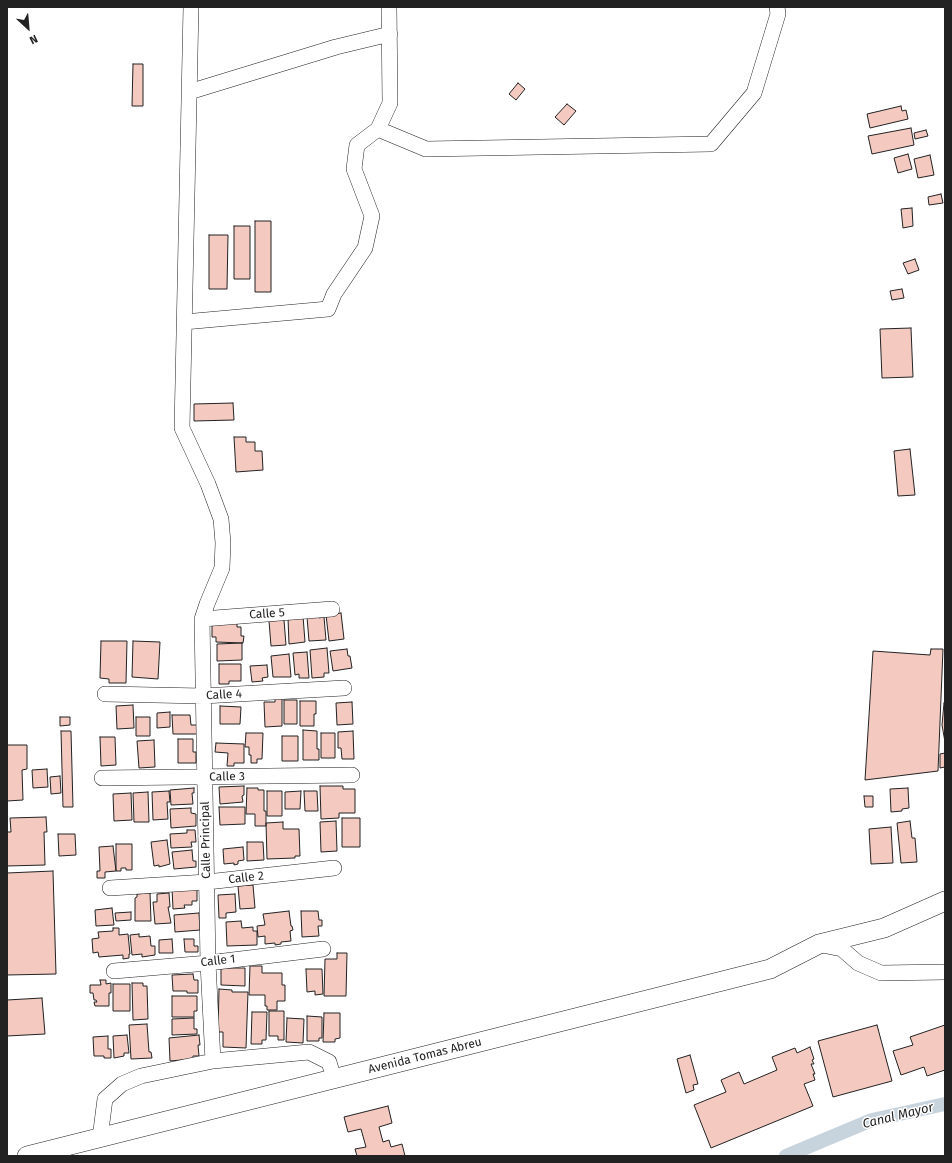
<!DOCTYPE html>
<html>
<head>
<meta charset="utf-8">
<style>
  body { margin:0 }
  #map { position:relative; width:952px; height:1163px; overflow:hidden; background:#fff; font-family:"Fira Sans",sans-serif }
  canvas { display:block }
  .frame { position:absolute; inset:0; border:8px solid #222; pointer-events:none }
  .north { position:absolute; left:8px; top:8px; width:40px; height:40px; -webkit-text-stroke:3px #fff; paint-order:stroke; rotate:154deg; font-size:11px; font-weight:700; line-height:16px; text-align:center; color:#222 }
  .north::after { content:''; display:block; margin:auto; width:14px; height:18px; background:#222; clip-path:polygon(50% 0,100% 100%,50% 72%,0 100%) }
</style>
</head>
<body>
<div id="map">
<canvas width="952" height="1163"></canvas>
<div class="frame"></div>
<div class="north">N</div>
</div>
<script>
const g = document.querySelector('canvas').getContext('2d');
g.lineJoin = 'round';
function poly(rows) {
  const path = new Path2D();
  for (const r of rows) {
    path.moveTo(r[0], r[1]);
    for (let i = 2; i < r.length; i += 2) path.lineTo(r[i], r[i + 1]);
  }
  return path;
}
function stroke(path, color, width, dash) {
  g.strokeStyle = color;
  g.lineWidth = width;
  g.lineCap = dash ? 'butt' : 'round';
  g.setLineDash(dash || []);
  g.stroke(path);
}
function paint(path, color) {
  g.fillStyle = color;
  g.fill(path, 'evenodd');
}
function drawText(font, color, halo, rows, align = 'center') {
  g.font = font + ' "Fira Sans",sans-serif';
  g.lineWidth = 3;
  g.setLineDash([]);
  g.textBaseline = 'middle';
  g.strokeStyle = halo;
  g.fillStyle = color;
  for (const [text, x, y, turn = 0] of rows) {
    g.save();
    g.translate(x, y);
    g.rotate((+turn || 0) * Math.PI / 180);
    g.textAlign = isNaN(turn) ? turn : align;
    if (halo) g.strokeText(text, 0, 0);
    g.fillText(text, 0, 0);
    g.restore();
  }
}
stroke(poly([
  [786,1156,872,1120,945,1104]
]), '#c7d3dd', 14);
const building = poly([
  [133,64,143,64,143,106,132,106,133,64],
  [518,83,525,89,516,100,509,94,518,83],
  [567,104,576,111,564,125,555,117,567,104],
  [901,106,902,111,906,110,908,119,870,128,867,114,901,106],
  [911,128,914,145,872,154,868,136,911,128],
  [926,130,928,136,915,139,914,133,926,130],
  [908,154,912,169,898,173,894,158,908,154],
  [930,155,934,175,918,178,914,159,930,155],
  [941,194,943,203,929,205,928,197,941,194],
  [912,208,913,226,903,228,901,209,912,208],
  [255,221,271,221,271,292,255,292,255,221],
  [234,226,250,226,250,279,234,279,234,226],
  [209,235,228,235,227,289,209,289,209,235],
  [915,259,919,270,908,274,903,263,915,259],
  [902,289,904,298,892,300,890,291,902,289],
  [911,328,913,377,882,378,880,329,911,328],
  [233,403,234,420,194,421,194,404,233,403],
  [234,437,246,437,246,442,255,442,255,451,262,451,263,470,236,472,234,437],
  [910,449,915,495,898,496,894,451,910,449],
  [318,613,319,618,324,617,326,640,309,641,307,617,318,613],
  [341,613,344,639,329,641,326,615,341,613],
  [303,616,305,642,289,644,288,618,303,616],
  [284,620,286,645,271,646,269,621,284,620],
  [212,623,237,623,237,627,241,627,241,636,244,636,243,643,216,642,216,637,212,637,212,623],
  [101,641,127,641,126,683,109,683,109,679,100,678,101,641],
  [133,641,160,642,158,679,132,677,133,641],
  [242,643,242,660,217,661,217,644,242,643],
  [327,648,329,673,324,673,324,677,312,678,310,650,327,648],
  [347,649,348,656,350,656,352,668,333,671,330,651,347,649],
  [931,649,943,649,938,771,865,780,873,651,930,655,931,649],
  [307,652,309,678,299,678,299,674,295,675,293,653,307,652],
  [289,654,291,677,273,677,271,656,289,654],
  [219,664,241,664,241,681,229,681,229,684,219,684,219,664],
  [267,665,268,677,262,678,263,681,252,682,250,666,267,665],
  [275,698,282,698,282,726,265,727,264,702,275,702,275,698],
  [284,700,297,700,297,724,284,724,284,700],
  [300,701,316,701,316,714,314,714,314,726,300,726,300,701],
  [352,702,353,724,337,725,336,703,352,702],
  [944,703,945,703,945,742,942,725,944,703],
  [133,705,134,728,117,729,116,706,133,705],
  [220,706,241,707,240,724,220,724,220,706],
  [170,712,170,727,157,728,157,713,170,712],
  [172,715,190,715,191,725,197,725,197,734,173,734,172,715],
  [60,717,70,717,70,725,60,726,60,717],
  [136,717,150,717,150,736,136,736,136,717],
  [303,730,317,731,317,749,319,749,319,760,303,760,303,730],
  [61,731,71,731,73,807,63,807,61,731],
  [353,731,354,759,342,759,341,748,338,748,338,732,353,731],
  [246,733,263,733,262,759,257,759,257,763,251,763,251,755,249,755,249,747,245,747,246,733],
  [321,733,335,733,335,758,321,758,321,733],
  [282,736,298,736,298,761,282,761,282,736],
  [100,737,115,737,116,765,101,766,100,737],
  [178,739,193,739,193,752,196,752,196,763,178,763,178,739],
  [154,740,155,767,139,768,137,741,154,740],
  [216,743,244,744,244,763,234,763,234,766,227,766,228,753,215,752,216,743],
  [7,745,27,745,27,769,22,770,23,800,7,801,7,745],
  [945,753,945,767,940,768,940,754,945,753],
  [47,769,48,787,33,788,32,770,47,769],
  [60,776,61,793,51,794,50,777,60,776],
  [244,786,244,795,242,796,243,802,220,804,219,787,244,786],
  [320,786,343,786,343,789,355,789,355,813,339,813,339,818,321,819,320,786],
  [194,788,194,793,192,793,193,804,171,805,170,790,194,788],
  [247,788,258,788,258,790,264,790,264,811,266,811,266,826,255,826,255,814,246,814,247,788],
  [908,788,909,808,902,809,902,811,891,812,890,789,908,788],
  [169,791,170,802,167,802,168,819,153,820,152,792,169,791],
  [267,791,282,791,282,816,267,816,267,791],
  [301,791,300,809,285,809,285,792,301,791],
  [304,791,317,791,318,811,305,811,304,791],
  [148,792,149,822,134,822,133,793,148,792],
  [131,793,132,820,114,821,113,794,131,793],
  [864,796,873,796,873,807,865,807,864,796],
  [219,807,245,807,245,824,220,825,219,807],
  [191,808,191,813,196,814,196,826,171,828,170,809,191,808],
  [46,817,47,832,44,832,45,865,7,866,7,832,11,832,10,818,46,817],
  [342,818,360,818,360,847,342,847,342,818],
  [336,821,337,851,321,852,320,822,336,821],
  [910,821,912,838,915,838,917,862,901,863,897,823,910,821],
  [283,822,283,829,299,829,300,856,295,856,295,858,267,859,266,823,283,822],
  [891,827,893,863,871,864,869,829,891,827],
  [187,830,195,830,196,842,191,842,192,847,171,848,170,834,187,833,187,830],
  [58,834,75,834,76,855,59,856,58,834],
  [167,840,170,864,159,867,159,865,154,866,151,842,167,840],
  [247,842,263,842,264,860,247,861,247,842],
  [116,844,132,844,132,870,126,870,126,868,121,868,121,871,116,871,116,844],
  [113,846,116,871,105,872,105,878,97,878,97,871,100,871,99,847,113,846],
  [243,847,244,860,238,861,238,864,234,865,234,863,224,864,223,849,243,847],
  [192,850,193,861,196,861,196,867,174,869,172,852,192,850],
  [53,871,56,974,7,975,7,873,53,871],
  [253,885,255,908,240,909,238,886,253,885],
  [197,887,197,901,192,901,192,905,184,905,185,908,173,909,172,888,197,887],
  [150,893,151,921,135,921,135,898,137,897,137,894,150,893],
  [169,893,170,907,168,907,171,923,155,924,153,902,157,902,157,894,169,893],
  [235,894,236,912,226,913,226,918,219,918,218,895,235,894],
  [112,908,114,925,96,926,95,910,112,908],
  [289,911,291,926,292,926,293,930,290,931,291,941,281,942,281,944,275,945,275,943,265,944,265,936,258,937,257,926,265,925,263,914,289,911],
  [301,911,318,911,319,920,322,920,322,926,318,926,319,936,302,937,301,911],
  [131,912,131,920,116,921,115,913,131,912],
  [199,913,200,930,175,932,174,915,199,913],
  [241,921,242,928,253,927,253,931,257,931,257,945,227,946,226,922,241,921],
  [113,928,119,928,119,935,128,934,130,954,129,954,129,958,123,959,123,955,99,957,98,952,93,953,92,939,99,938,98,932,113,931,113,928],
  [139,934,139,937,150,936,151,946,155,946,155,955,142,957,142,954,132,955,130,935,139,934],
  [172,939,173,953,159,953,159,940,172,939],
  [184,939,194,939,194,946,198,946,198,952,185,952,184,939],
  [337,953,347,953,346,996,324,996,325,959,337,959,337,953],
  [250,966,262,966,262,973,282,973,282,985,285,985,285,1001,277,1001,277,1010,267,1010,267,1006,265,1006,265,995,249,995,250,966],
  [221,968,245,968,245,986,221,985,221,968],
  [306,969,322,969,323,994,315,995,315,991,307,992,306,969],
  [193,974,194,980,198,980,198,993,187,993,187,991,173,991,172,975,193,974],
  [100,980,106,980,106,984,111,983,111,993,109,993,109,1006,95,1006,94,1002,97,1002,96,1000,94,1000,93,993,90,993,90,985,101,985,100,980],
  [132,983,143,983,143,986,147,986,148,1019,133,1020,132,983],
  [113,984,130,984,130,1011,113,1011,113,984],
  [219,989,232,990,232,992,248,992,246,1048,223,1047,223,1032,218,1032,219,989],
  [172,996,197,996,197,1011,194,1011,194,1017,172,1017,172,996],
  [42,998,45,1034,7,1036,7,1000,42,998],
  [269,1011,284,1011,284,1040,278,1040,278,1036,269,1036,269,1011],
  [252,1012,267,1012,266,1040,262,1040,262,1044,251,1044,252,1012],
  [324,1013,340,1013,340,1038,335,1039,335,1042,323,1042,324,1013],
  [307,1016,322,1017,322,1038,319,1038,319,1041,307,1041,307,1016],
  [194,1018,194,1029,197,1029,197,1034,172,1035,172,1019,194,1018],
  [287,1018,304,1019,303,1043,286,1042,287,1018],
  [147,1024,149,1052,151,1052,152,1058,131,1059,129,1025,147,1024],
  [877,1025,892,1081,833,1097,818,1041,877,1025],
  [945,1025,945,1070,927,1076,924,1067,901,1075,893,1051,913,1045,910,1037,945,1025],
  [127,1035,129,1053,124,1053,124,1056,114,1058,113,1036,127,1035],
  [199,1035,200,1045,198,1045,199,1056,193,1056,193,1059,170,1061,169,1038,199,1035],
  [108,1036,108,1049,111,1049,111,1058,104,1058,104,1056,94,1056,93,1037,108,1036],
  [810,1047,814,1059,812,1060,814,1064,811,1064,815,1074,813,1074,815,1080,804,1084,813,1106,711,1148,694,1105,726,1092,721,1080,739,1072,744,1084,777,1070,772,1057,795,1048,797,1053,810,1047],
  [690,1055,698,1084,693,1085,694,1090,686,1093,677,1059,690,1055],
  [388,1106,392,1123,379,1127,383,1142,389,1140,391,1147,402,1144,405,1156,357,1156,355,1149,366,1147,361,1129,348,1132,344,1117,388,1106]
]);
paint(building, '#f3c9c0');
stroke(building, '#222', 1);
const minor = poly([
  [191,7,182,428,208,484,221,519,223,543,222,568,207,604,202,619,208,963,213,1061],
  [189,92,336,47,390,34],
  [378,129,390,103,389,7],
  [184,322,328,309,334,294,365,248,372,216,354,169,357,145,378,129,426,149,711,144,754,93,778,14,777,7],
  [202,619,332,609],
  [105,694,203,696,344,688],
  [102,778,352,775],
  [110,888,207,882,334,868],
  [822,945,842,949,858,963,881,973,945,972],
  [114,971,208,963,323,949],
  [100,1138,105,1099,122,1084,141,1076,213,1061,309,1052,329,1062,334,1079]
]);
const major = poly([
  [27,1156,770,969,819,944,884,928,945,901]
]);
stroke(minor, '#222', 16);
stroke(major, '#222', 20);
stroke(minor, '#fff', 15);
stroke(major, '#fff', 19);
drawText('12px', '#222', '#fff', [
  ["Calle 5",267,614,-4],
  ["Calle 4",224,695,-3],
  ["Calle 3",227,777,-1],
  ["Calle Principal",206,840,-91],
  ["Calle 2",246,878,-6],
  ["Calle 1",218,961,-6],
  ["Avenida Tomas Abreu",425,1056,-14]
]);
drawText('italic 13px', '#222', '#fff', [
  ["Canal Mayor",898,1116,-14]
]);
</script>
</body>
</html>
